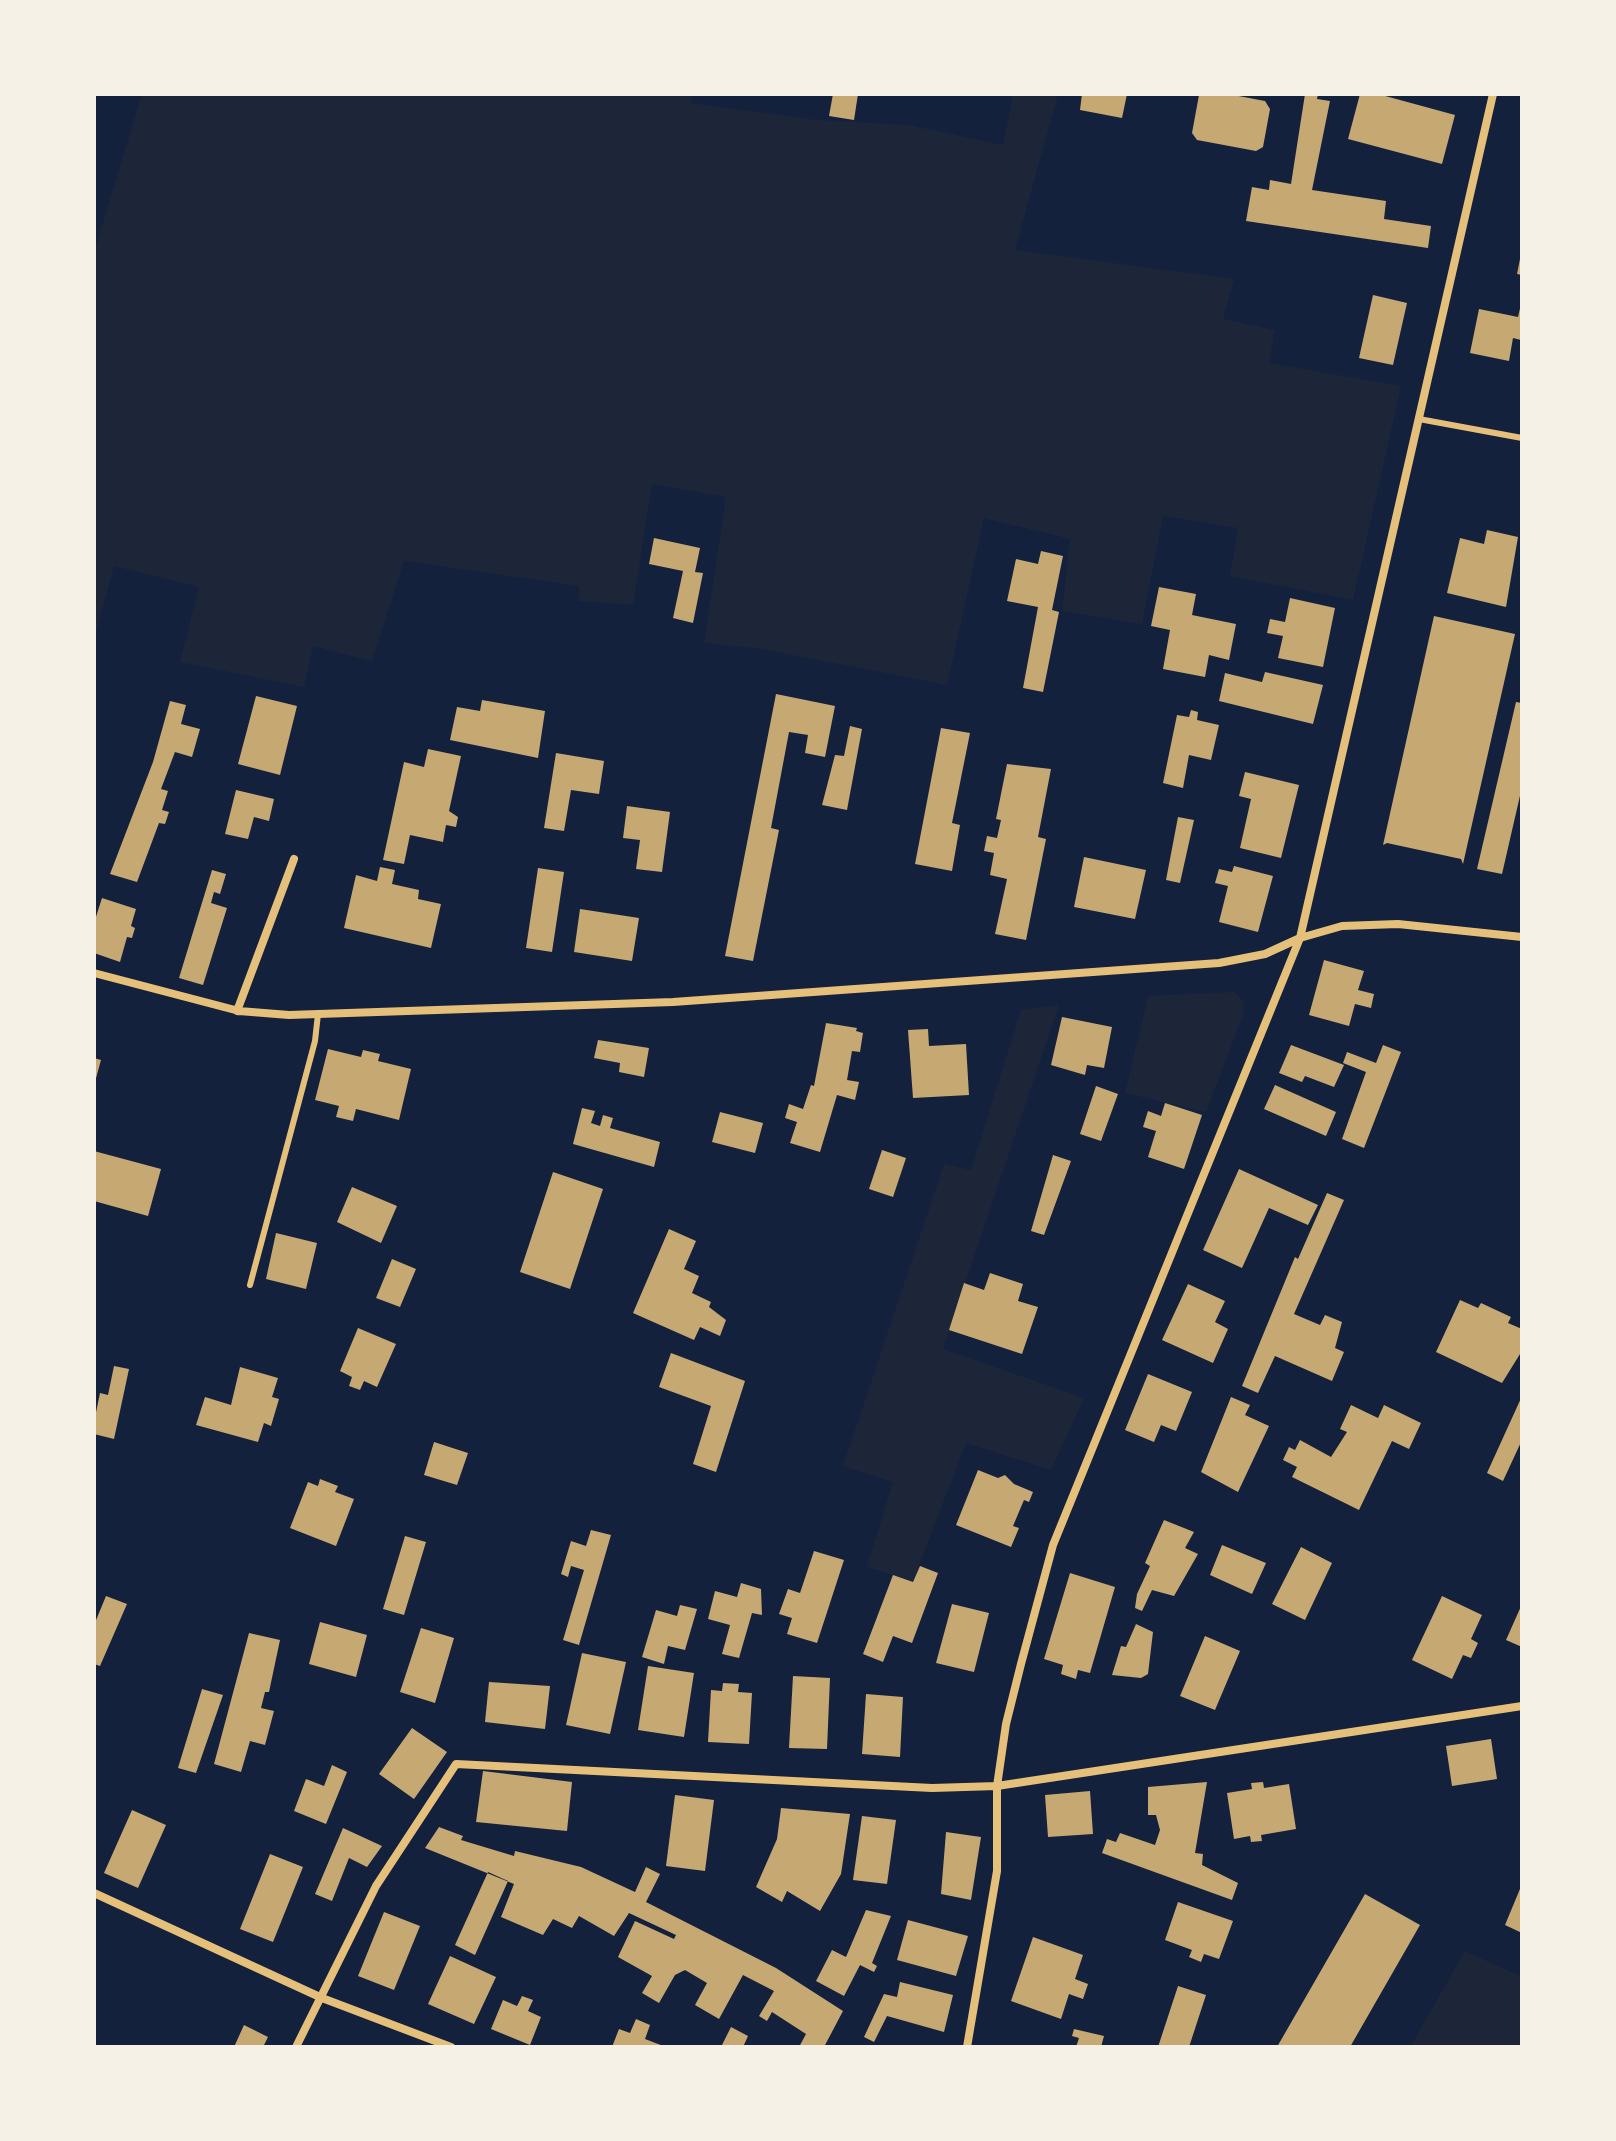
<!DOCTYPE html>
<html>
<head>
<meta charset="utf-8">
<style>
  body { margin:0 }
  #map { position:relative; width:1616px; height:2141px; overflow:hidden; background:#14213d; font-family:Barlow,sans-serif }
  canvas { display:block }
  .frame { position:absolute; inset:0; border:96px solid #f6f1e7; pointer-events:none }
</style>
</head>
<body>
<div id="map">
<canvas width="1616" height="2141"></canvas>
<div class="frame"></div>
</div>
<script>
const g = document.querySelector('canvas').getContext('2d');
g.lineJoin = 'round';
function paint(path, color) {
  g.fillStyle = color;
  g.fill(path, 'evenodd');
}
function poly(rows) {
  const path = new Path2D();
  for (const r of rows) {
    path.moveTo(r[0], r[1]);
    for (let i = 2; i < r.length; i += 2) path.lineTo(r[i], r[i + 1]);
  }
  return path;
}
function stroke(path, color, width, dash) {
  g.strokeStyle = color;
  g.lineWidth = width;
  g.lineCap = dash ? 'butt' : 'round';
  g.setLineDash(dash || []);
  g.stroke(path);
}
paint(poly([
  [142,94,691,94,690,103,817,120,908,125,1003,145,1013,94,1058,94,1015,250,1234,279,1223,319,1275,330,1269,363,1401,386,1353,600,1230,576,1238,528,1163,516,1142,624,1062,611,1070,539,984,518,947,685,762,649,704,643,726,497,652,484,633,605,579,601,579,586,404,561,372,661,313,646,304,687,180,662,199,587,114,566,94,640,94,252],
  [1234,992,1243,1001,1243,1015,1206,1112,1125,1093,1148,996],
  [1059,1005,943,1349,1084,1398,1051,1470,966,1443,913,1581,867,1567,893,1482,843,1466,944,1164,971,1170,1021,1010],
  [1465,1951,1522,1977,1522,2047,1410,2047]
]), '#1d2539');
paint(poly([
  [833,94,858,94,854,120,829,116],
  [1082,94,1127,94,1122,118,1080,110],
  [1228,94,1265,101,1270,109,1263,147,1256,151,1197,140,1192,133,1199,95],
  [1305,94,1318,94,1317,99,1330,101,1312,190,1386,201,1384,219,1431,226,1428,248,1246,221,1252,187,1269,190,1270,180,1291,184],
  [1360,94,1378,94,1455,115,1442,164,1348,139],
  [1521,254,1522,254,1522,275,1517,274],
  [1373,295,1407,303,1393,365,1359,358],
  [1521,304,1521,340,1513,338,1509,361,1470,353,1479,309,1518,317],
  [1487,530,1518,537,1506,607,1447,593,1460,538,1484,544],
  [654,538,700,548,695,572,703,573,693,623,673,618,683,571,649,564],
  [1041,551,1063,556,1052,610,1059,612,1043,692,1023,688,1038,607,1007,601,1016,559,1038,564],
  [1159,587,1196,594,1192,615,1236,624,1229,660,1209,655,1205,677,1163,669,1170,630,1151,626],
  [1290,598,1335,608,1323,667,1278,658,1283,636,1267,633,1270,619,1285,622],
  [1434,616,1515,634,1463,864,1461,859,1387,843,1383,845],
  [1265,672,1323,685,1313,724,1219,701,1225,673,1262,682],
  [776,694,835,706,825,757,805,753,808,735,789,732,771,828,779,830,753,961,725,956],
  [256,696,297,706,280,775,238,764],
  [482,700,545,711,538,758,450,740,457,707,480,711],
  [170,701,186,705,181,724,200,729,192,757,175,752,161,789,168,791,162,810,169,812,165,824,159,823,137,882,110,874,153,762],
  [1516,702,1522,703,1522,787,1502,874,1477,869],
  [1191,710,1198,712,1197,720,1219,725,1211,760,1189,755,1183,788,1163,783,1177,715,1189,717],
  [850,726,862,729,847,810,822,805,835,755,844,756],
  [941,728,970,733,952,823,960,825,952,871,915,864],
  [428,749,461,756,449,811,458,817,456,827,446,825,443,842,410,835,404,864,383,860,404,762,424,767],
  [556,753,604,761,599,794,571,790,564,831,544,828],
  [1007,764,1051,769,1038,837,1046,839,1026,940,995,934,1007,879,990,875,994,853,984,851,987,836,997,838,1001,820,996,819],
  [1245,772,1299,785,1281,858,1240,848,1251,799,1239,796],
  [236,790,274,799,269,821,254,817,248,839,225,834],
  [627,806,670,812,662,872,636,869,640,840,623,838],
  [1178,817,1194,820,1180,883,1166,880],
  [1084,857,1146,870,1135,919,1074,907],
  [1234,866,1273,876,1258,932,1219,922,1228,886,1215,883,1219,869,1232,872],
  [380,867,395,870,392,884,419,890,418,899,441,904,431,948,344,928,356,875,377,881],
  [538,868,564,872,552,952,526,948],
  [212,870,226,874,220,894,214,892,211,903,227,908,203,985,179,978],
  [102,898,136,909,131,926,135,928,132,938,127,937,120,962,94,953,94,923],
  [580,909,639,918,632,961,574,952],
  [1324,960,1364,971,1358,990,1374,994,1371,1008,1355,1004,1349,1026,1309,1015],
  [1062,1017,1112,1027,1104,1068,1087,1065,1085,1075,1051,1065],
  [826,1023,857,1028,856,1031,863,1033,860,1052,852,1051,847,1080,859,1082,855,1100,837,1095,820,1152,790,1143,797,1122,785,1118,789,1104,803,1109,811,1085,814,1086],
  [928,1029,929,1046,966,1044,969,1095,913,1098,908,1030],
  [598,1040,649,1048,644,1077,619,1072,620,1063,594,1058],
  [1291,1045,1344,1065,1334,1087,1305,1076,1302,1082,1279,1073],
  [1383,1045,1401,1052,1364,1148,1342,1139,1366,1072,1343,1063,1347,1052,1376,1063],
  [328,1049,361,1057,363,1050,380,1054,378,1061,411,1069,399,1120,356,1109,353,1121,336,1117,339,1106,315,1100],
  [94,1058,101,1060,95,1082,94,1082],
  [1275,1085,1336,1112,1326,1136,1264,1109],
  [1096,1086,1118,1094,1101,1141,1080,1134],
  [1165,1103,1202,1115,1184,1169,1148,1157,1156,1131,1143,1127,1148,1111,1161,1116],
  [582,1108,595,1111,591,1123,600,1126,603,1115,613,1118,610,1128,660,1142,654,1167,573,1144],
  [720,1112,763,1123,755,1153,712,1142],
  [882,1150,906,1158,893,1197,869,1189],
  [94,1151,161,1169,148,1216,94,1201],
  [1053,1155,1071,1161,1044,1235,1031,1231],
  [1239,1169,1318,1205,1308,1225,1269,1208,1242,1268,1203,1250],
  [553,1172,603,1189,570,1289,520,1272],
  [352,1187,397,1206,381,1243,337,1222],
  [1327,1193,1344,1200,1294,1314,1320,1325,1325,1315,1342,1322,1335,1348,1344,1352,1332,1381,1275,1356,1258,1393,1242,1386,1295,1257,1298,1259],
  [669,1229,696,1241,684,1269,699,1276,692,1293,711,1302,709,1307,726,1320,720,1336,700,1327,694,1340,633,1313],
  [276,1233,317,1243,306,1289,266,1279],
  [392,1259,416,1269,400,1307,376,1298],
  [990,1273,1023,1284,1018,1301,1038,1307,1022,1354,949,1330,964,1283,984,1290],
  [1188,1284,1225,1301,1215,1322,1228,1329,1213,1363,1162,1340],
  [1460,1300,1478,1308,1481,1303,1511,1317,1508,1323,1522,1329,1520,1354,1502,1383,1436,1352],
  [358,1328,396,1344,377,1387,364,1381,360,1390,349,1386,352,1377,340,1371],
  [671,1353,745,1381,716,1472,693,1464,711,1406,659,1387],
  [114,1366,129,1369,114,1439,94,1434,94,1422,100,1393,108,1395],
  [240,1367,278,1378,272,1397,279,1399,271,1426,264,1423,258,1442,196,1425,205,1397,231,1405],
  [1148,1374,1192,1392,1176,1431,1161,1425,1154,1442,1125,1430],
  [1522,1396,1522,1440,1503,1481,1487,1473],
  [1231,1397,1250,1405,1245,1415,1269,1426,1238,1492,1201,1472],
  [1351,1405,1378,1418,1384,1405,1421,1423,1409,1449,1392,1441,1359,1510,1292,1477,1297,1467,1283,1460,1289,1447,1295,1450,1300,1440,1331,1457,1347,1432,1340,1429],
  [434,1442,468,1453,457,1485,424,1475],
  [978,1470,998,1478,1005,1475,1014,1484,1033,1492,1029,1502,1024,1500,1013,1526,1019,1528,1011,1547,956,1525],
  [320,1479,338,1486,335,1492,354,1499,336,1546,290,1528,308,1482,318,1486],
  [1164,1520,1194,1532,1185,1548,1198,1554,1174,1596,1152,1590,1142,1611,1135,1608,1137,1594,1150,1566,1145,1563],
  [591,1530,611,1535,579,1645,563,1640,584,1570,571,1566,568,1577,561,1574,571,1541,586,1546],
  [405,1536,426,1542,404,1615,383,1609],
  [1222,1545,1266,1563,1252,1594,1210,1575],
  [1301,1547,1332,1563,1305,1620,1272,1604],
  [814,1551,844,1560,817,1643,787,1634,792,1618,779,1614,788,1589,800,1593],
  [920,1566,938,1573,912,1643,893,1636,883,1662,863,1654,893,1575,913,1582],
  [1070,1573,1115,1587,1090,1673,1078,1670,1076,1679,1061,1674,1063,1665,1044,1659],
  [741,1583,761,1589,762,1615,752,1613,739,1658,722,1654,730,1625,708,1619,715,1591,737,1597],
  [106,1596,127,1604,100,1666,94,1664,94,1625],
  [1442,1596,1482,1615,1471,1639,1478,1643,1471,1658,1463,1655,1452,1679,1412,1660],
  [952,1604,989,1613,974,1672,936,1663],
  [1522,1604,1522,1647,1506,1640],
  [680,1605,697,1609,685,1650,668,1646,664,1664,642,1657,656,1610,677,1616],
  [320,1622,367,1635,356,1677,309,1664],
  [1136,1624,1153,1632,1148,1674,1141,1678,1112,1675,1121,1646,1126,1647],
  [421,1628,454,1638,435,1703,400,1692],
  [249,1633,280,1640,269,1692,265,1692,261,1708,274,1711,265,1745,250,1741,241,1772,214,1764],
  [1205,1636,1240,1651,1215,1710,1180,1696],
  [582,1653,626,1662,610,1734,566,1725],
  [648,1666,694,1673,684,1737,638,1730],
  [793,1676,830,1678,827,1749,789,1748],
  [489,1682,550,1686,545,1729,485,1722],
  [723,1683,739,1684,738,1692,752,1693,749,1744,708,1742,711,1690,722,1691],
  [202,1689,223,1695,196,1773,178,1768],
  [866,1694,903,1697,900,1757,862,1754],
  [412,1728,447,1752,414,1799,379,1774],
  [1491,1739,1497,1779,1452,1786,1446,1746],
  [332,1765,347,1772,326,1824,294,1811,306,1779,324,1786],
  [483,1771,572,1782,567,1831,476,1822],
  [1207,1782,1195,1853,1203,1854,1202,1865,1238,1883,1232,1900,1102,1853,1107,1839,1116,1842,1120,1833,1155,1845,1160,1830,1156,1815,1148,1815,1148,1787],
  [1263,1782,1264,1788,1289,1784,1296,1829,1261,1835,1262,1841,1251,1842,1250,1836,1234,1839,1227,1793,1252,1789,1251,1783],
  [1090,1791,1093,1834,1048,1837,1045,1795],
  [675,1795,714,1800,705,1871,666,1866],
  [781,1808,850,1814,841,1874,820,1911,787,1891,782,1902,756,1887,777,1839],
  [132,1810,166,1825,138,1888,104,1873],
  [862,1816,896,1820,887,1884,853,1880],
  [439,1827,463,1836,461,1840,514,1856,515,1851,581,1867,635,1892,646,1867,660,1874,646,1902,776,1968,843,2011,824,2047,799,2047,806,2034,772,2012,767,2021,759,2016,774,1991,743,1975,719,2019,695,2005,707,1983,685,1970,675,1975,659,2003,642,1993,652,1976,618,1957,635,1921,674,1939,676,1935,629,1913,614,1936,579,1916,572,1928,553,1919,543,1935,501,1917,514,1884,425,1848],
  [343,1828,382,1846,367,1867,349,1858,332,1901,315,1894],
  [946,1832,981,1837,971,1900,941,1894],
  [270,1854,303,1867,273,1942,240,1929],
  [488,1872,508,1881,475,1955,455,1945],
  [1522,1884,1522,1933,1505,1925],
  [1365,1894,1420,1925,1350,2047,1277,2047],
  [1178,1902,1233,1921,1219,1959,1204,1954,1201,1962,1189,1957,1192,1950,1165,1940],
  [866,1910,891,1916,872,1963,877,1966,874,1972,860,1965,844,1996,816,1981,832,1950,846,1957],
  [384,1912,420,1926,394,1990,358,1976],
  [908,1920,968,1936,956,1976,897,1960],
  [1033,1937,1083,1955,1075,1979,1088,1984,1083,1999,1069,1994,1061,2019,1011,2001],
  [450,1956,496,1977,474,2024,428,2004],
  [900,1982,953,1995,944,2032,887,2016,874,2042,864,2037,884,1994,897,1997],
  [1178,1986,1206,1995,1189,2047,1158,2047],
  [522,1996,533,2000,528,2011,541,2017,530,2045,491,2029,503,2000,517,2006],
  [636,2019,650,2025,645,2039,666,2047,612,2047,619,2029,630,2033],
  [244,2025,268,2037,263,2047,234,2047],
  [731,2027,748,2036,743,2047,721,2047],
  [1074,2029,1104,2036,1101,2047,1076,2047,1079,2038,1072,2036]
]), '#c6a872');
stroke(poly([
  [1419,419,1522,438],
  [250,1285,315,1041,318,1014]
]), '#e5c07b', 6);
stroke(poly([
  [94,973,239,1011,289,1015,673,1002,1219,963,1265,954,1300,938,1342,926,1398,924,1522,937],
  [237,1011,294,859],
  [94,1893,322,1998,451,2047],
  [296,2047,376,1886,456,1764,932,1788,997,1786,1522,1706],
  [967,2047,997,1871,997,1786,1006,1724,1021,1664,1053,1545,1300,938,1493,94]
]), '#e5c07b', 8);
</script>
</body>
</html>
